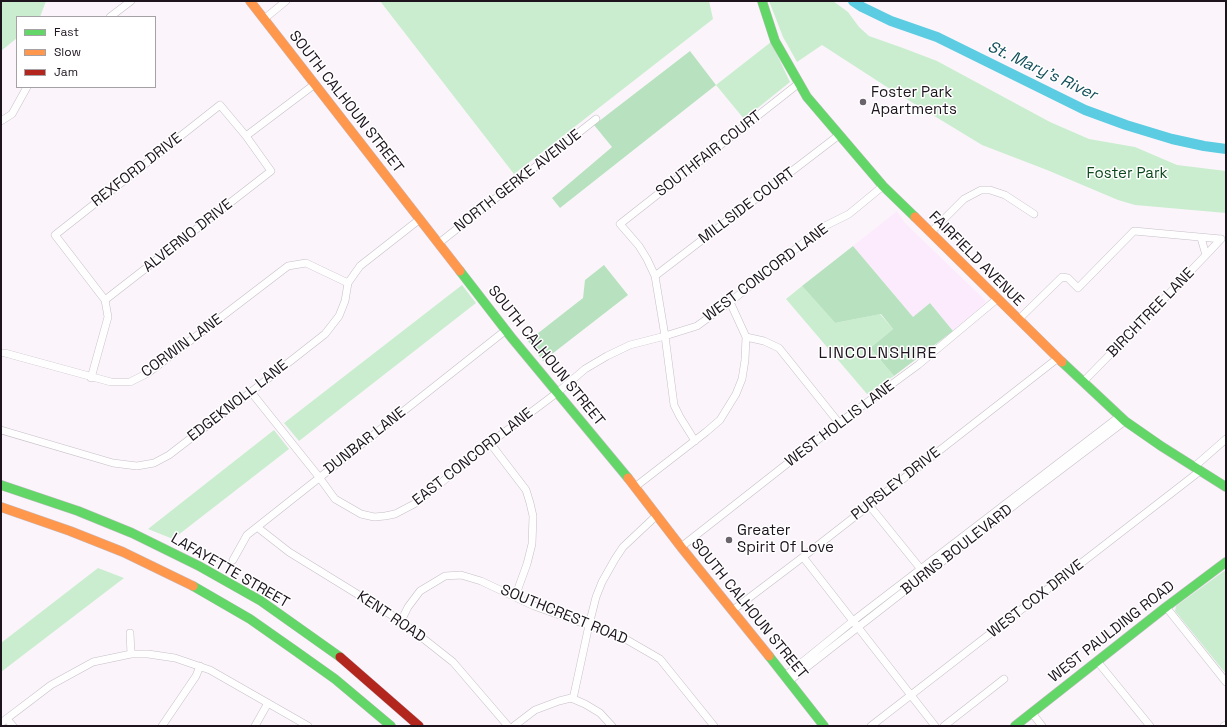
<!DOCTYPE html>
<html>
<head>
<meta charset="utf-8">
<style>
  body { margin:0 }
  #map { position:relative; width:1227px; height:727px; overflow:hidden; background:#fbf5fb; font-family:"Space Grotesk",sans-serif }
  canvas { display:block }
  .frame { position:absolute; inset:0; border:2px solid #1d141e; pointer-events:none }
  .legend { position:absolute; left:16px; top:16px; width:140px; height:72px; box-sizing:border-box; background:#fff; border:1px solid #a5a1a5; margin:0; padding:5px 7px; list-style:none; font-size:12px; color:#1d141e }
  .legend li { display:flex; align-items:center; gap:8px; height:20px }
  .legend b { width:20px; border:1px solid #a5a1a5 }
</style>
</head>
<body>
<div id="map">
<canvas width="1227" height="727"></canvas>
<div class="frame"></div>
<ul class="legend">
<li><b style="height:5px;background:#63d668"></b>Fast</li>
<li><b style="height:5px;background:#ff974d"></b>Slow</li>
<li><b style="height:5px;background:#b3261e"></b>Jam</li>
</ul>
</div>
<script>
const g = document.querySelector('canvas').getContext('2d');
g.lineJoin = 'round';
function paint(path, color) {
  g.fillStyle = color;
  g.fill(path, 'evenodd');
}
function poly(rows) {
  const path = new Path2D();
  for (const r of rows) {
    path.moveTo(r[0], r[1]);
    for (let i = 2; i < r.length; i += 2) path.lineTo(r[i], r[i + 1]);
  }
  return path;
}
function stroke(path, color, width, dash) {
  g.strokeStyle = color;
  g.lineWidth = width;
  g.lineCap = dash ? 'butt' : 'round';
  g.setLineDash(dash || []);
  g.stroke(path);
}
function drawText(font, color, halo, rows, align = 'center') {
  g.font = font + ' "Space Grotesk",sans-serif';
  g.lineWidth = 3;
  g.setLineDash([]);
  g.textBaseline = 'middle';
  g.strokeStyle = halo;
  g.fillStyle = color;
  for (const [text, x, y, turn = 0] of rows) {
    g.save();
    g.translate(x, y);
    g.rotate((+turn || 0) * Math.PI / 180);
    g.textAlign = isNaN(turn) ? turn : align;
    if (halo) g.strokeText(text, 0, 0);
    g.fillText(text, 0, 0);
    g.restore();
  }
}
paint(poly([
  [897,211,905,223,985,300,985,303,953,331,930,303,913,317,853,246]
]), '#fcebfd');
paint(poly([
  [1,1,46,1,40,17,17,17,17,38,1,51],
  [380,1,709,1,713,19,514,174],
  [769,1,833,1,848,12,859,27,869,36,903,48,937,61,1050,122,1089,139,1135,147,1177,165,1226,171,1226,213,1135,205,1118,200,1047,170,982,145,890,89,822,45,797,62,783,37],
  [771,42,790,82,744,119,716,85],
  [462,285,476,303,299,441,284,423],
  [802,286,835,323,880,314,893,329,870,348,894,376,867,394,786,299],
  [274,430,289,449,173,539,148,529],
  [98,568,124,578,1,672,1,643],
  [1224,571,1226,571,1226,674,1175,611,1176,606]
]), '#caedcf');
paint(poly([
  [690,51,716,85,560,208,552,198,612,147,594,125],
  [853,246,913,317,930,303,953,331,894,376,870,348,893,329,881,314,835,323,802,286],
  [604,265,628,295,543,361,528,341,583,298,585,280]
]), '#b8e2bf');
stroke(poly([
  [853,1,862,7,891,21,937,37,1085,110,1126,125,1172,139,1204,146,1226,149]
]), '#5bcce1', 10);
const street = poly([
  [110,17,131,1],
  [264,19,286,1],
  [1,121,12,114,27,87],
  [246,136,315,84],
  [930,233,964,199,981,190,990,190,1005,195,1034,214],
  [439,243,596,119],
  [1206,255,1221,239],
  [655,276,839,135],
  [1018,320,1062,277,1068,278,1078,288,1134,231,1221,239],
  [746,337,764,341,779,348,839,423],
  [1,353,5,353,111,382,130,382,148,373,288,266,306,263,348,283],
  [91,378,108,317,105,300,55,235,220,105,246,136,271,171,105,300],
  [1083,382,1138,326,1206,255,1201,238],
  [251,392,319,477,335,499,361,514,374,517,385,516,395,514,416,503,490,443,558,392,585,369,607,356,630,345,665,336,697,326,730,302,823,227,849,214,883,186],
  [1,430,113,463,137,466,154,463,169,455,251,392,325,334,339,316,345,301,348,283,360,266,420,219],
  [695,441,680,417,674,405,665,336,655,276,647,259,639,246,620,224,798,84],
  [490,443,526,490,530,503,533,516,532,544,527,564,515,597],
  [1194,467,1226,439],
  [635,487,706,432,720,420,736,394,742,379,745,360,746,337,730,302],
  [869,505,924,573],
  [257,527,289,552,401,621,453,662,508,726],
  [681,547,839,423,918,365,997,299],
  [803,557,935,726],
  [233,560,247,535,506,330],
  [1166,607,1226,682],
  [733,610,803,557,1058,358],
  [401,621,408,607,420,591,445,576,461,575,481,581,534,606,622,637,660,659,714,726],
  [130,633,131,654],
  [1097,661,1150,726],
  [785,676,853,621,1120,416],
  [789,681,1030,493,1125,421],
  [573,699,589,625,596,597,602,582,615,559,623,547,656,516],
  [1032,713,1042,726],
  [7,719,13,726],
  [1,723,51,685,93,662,131,654,148,654,175,658,210,670,308,726],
  [162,726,196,676,200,666],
  [255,726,268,703],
  [514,726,535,710,559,701,571,698,585,704,600,713,612,726],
  [871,726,1200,471],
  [944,726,1004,679],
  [1224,726,1226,725]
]);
const fast = poly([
  [762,1,775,41,807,97,883,186,915,217],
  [460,271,511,337,628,478],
  [1062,362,1125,421,1161,446,1226,487],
  [1,485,78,511,132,533,199,566,261,601,340,657],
  [193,586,250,619,297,652,335,679,391,726],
  [769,656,824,726],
  [1015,726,1166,607,1226,562]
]);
const slow = poly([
  [250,1,460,271],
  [915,217,1062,362],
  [628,478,681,547,769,656],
  [1,507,70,531,123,552,193,586]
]);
const jam = poly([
  [340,657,419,726]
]);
stroke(street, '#c6bfc7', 8);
stroke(fast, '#c6bfc7', 10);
stroke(slow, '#c6bfc7', 10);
stroke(jam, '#c6bfc7', 10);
stroke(street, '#fefefe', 7);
stroke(fast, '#63d668', 9);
stroke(slow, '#ff974d', 9);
stroke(jam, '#b3261e', 9);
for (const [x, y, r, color] of [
  [863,102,4,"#6b636b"],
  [729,540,4,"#6b636b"]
]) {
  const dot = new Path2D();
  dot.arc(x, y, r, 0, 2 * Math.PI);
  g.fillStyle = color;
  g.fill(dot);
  stroke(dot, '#fff', 1.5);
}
drawText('15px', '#1d141e', '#fff', [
  ["Foster Park",871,93],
  ["Apartments",871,110],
  ["Greater",737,531],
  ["Spirit Of Love",737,548]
], 'left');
drawText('15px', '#1d141e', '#fff', [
  ["SOUTH CALHOUN STREET",346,102,52],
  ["SOUTHFAIR COURT",709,154,-38],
  ["REXFORD DRIVE",137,170,-38],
  ["NORTH GERKE AVENUE",518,181,-38],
  ["MILLSIDE COURT",747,206,-37],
  ["ALVERNO DRIVE",188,236,-38],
  ["FAIRFIELD AVENUE",976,259,45],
  ["WEST CONCORD LANE",766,273,-37],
  ["BIRCHTREE LANE",1151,313,-46],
  ["CORWIN LANE",182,346,-36],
  ["SOUTH CALHOUN STREET",546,356,51],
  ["EDGEKNOLL LANE",238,401,-38],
  ["WEST HOLLIS LANE",840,424,-37],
  ["DUNBAR LANE",365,441,-38],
  ["EAST CONCORD LANE",473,457,-38],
  ["PURSLEY DRIVE",896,484,-38],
  ["BURNS BOULEVARD",957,550,-38],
  ["LAFAYETTE STREET",230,571,30],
  ["WEST COX DRIVE",1036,599,-38],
  ["SOUTH CALHOUN STREET",749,609,51],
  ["SOUTHCREST ROAD",564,615,22],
  ["KENT ROAD",391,617,34],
  ["WEST PAULDING ROAD",1112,632,-38]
]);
drawText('15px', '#0d481d', '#fff', [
  ["Foster Park",1127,174]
]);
drawText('italic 16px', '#134f5b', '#fff', [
  ["St. Mary's River",1042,71,25]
]);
g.letterSpacing = '1px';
drawText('16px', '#1d141e', '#fff', [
  ["LINCOLNSHIRE",878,354]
]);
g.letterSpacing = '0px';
</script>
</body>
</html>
